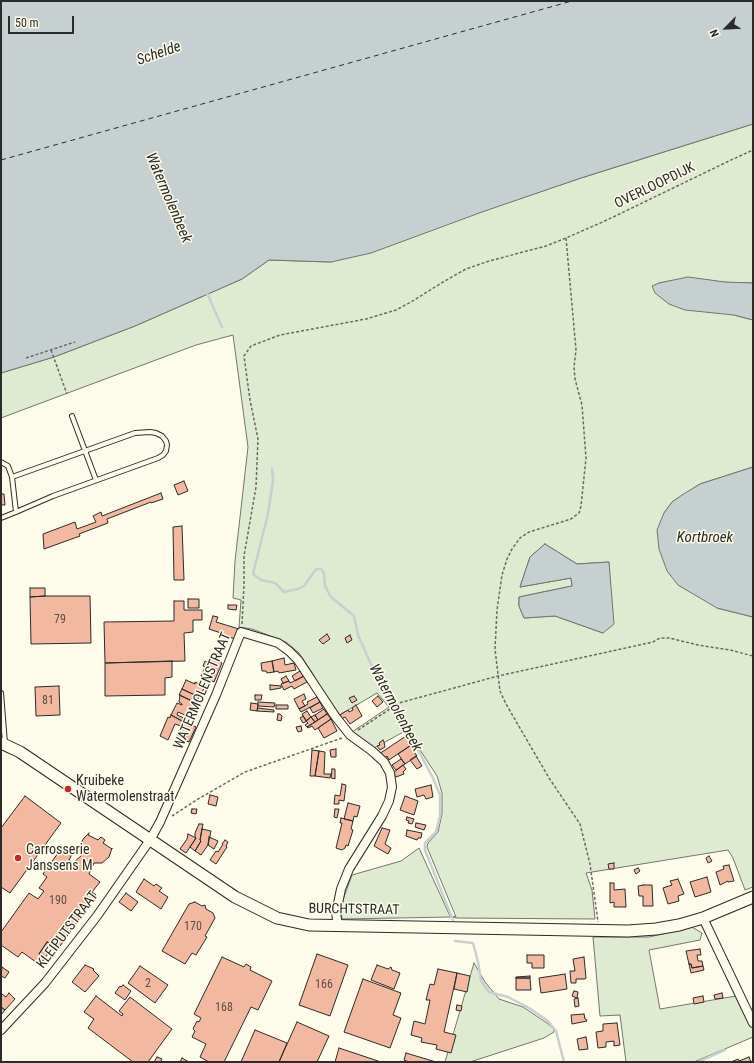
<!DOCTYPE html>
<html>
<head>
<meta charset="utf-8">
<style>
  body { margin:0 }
  #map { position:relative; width:754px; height:1063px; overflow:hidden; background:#fdfbea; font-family:"Roboto Condensed",sans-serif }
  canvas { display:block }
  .frame { position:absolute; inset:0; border:2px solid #2b2b2b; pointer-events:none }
  .north { position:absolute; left:706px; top:8px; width:40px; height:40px; -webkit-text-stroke:3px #fdfbea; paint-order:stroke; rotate:246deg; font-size:11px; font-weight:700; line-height:16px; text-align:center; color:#2b2b2b }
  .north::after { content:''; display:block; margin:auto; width:14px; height:18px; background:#2b2b2b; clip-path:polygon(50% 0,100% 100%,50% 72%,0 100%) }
  .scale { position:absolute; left:8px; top:16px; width:66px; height:18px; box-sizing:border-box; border:2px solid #2b2b2b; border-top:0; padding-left:5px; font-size:12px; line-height:14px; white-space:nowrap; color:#2b2b2b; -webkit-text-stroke:3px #fdfbea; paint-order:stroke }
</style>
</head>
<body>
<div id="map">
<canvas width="754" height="1063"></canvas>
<div class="frame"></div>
<div class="north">N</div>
<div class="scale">50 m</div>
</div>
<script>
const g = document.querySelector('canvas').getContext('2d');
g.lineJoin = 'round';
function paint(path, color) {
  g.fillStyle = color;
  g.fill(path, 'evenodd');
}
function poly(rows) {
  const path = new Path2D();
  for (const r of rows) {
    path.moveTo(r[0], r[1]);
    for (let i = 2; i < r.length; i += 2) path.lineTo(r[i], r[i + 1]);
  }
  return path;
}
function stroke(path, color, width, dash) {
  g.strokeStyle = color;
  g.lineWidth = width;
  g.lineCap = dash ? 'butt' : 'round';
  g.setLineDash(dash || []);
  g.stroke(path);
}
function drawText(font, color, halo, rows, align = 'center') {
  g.font = font + ' "Roboto Condensed",sans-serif';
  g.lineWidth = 3;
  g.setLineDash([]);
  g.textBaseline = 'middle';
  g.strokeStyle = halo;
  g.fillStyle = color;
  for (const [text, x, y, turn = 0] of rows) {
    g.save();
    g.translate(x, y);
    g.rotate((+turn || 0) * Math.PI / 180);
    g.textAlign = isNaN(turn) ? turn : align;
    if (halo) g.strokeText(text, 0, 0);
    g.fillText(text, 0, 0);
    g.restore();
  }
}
const green = poly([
  [753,124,753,283,670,281,659,283,734,315,753,320,753,467,700,484,672,502,664,513,717,608,753,617,753,887,745,890,733,858,728,850,586,873,592,890,595,919,457,918,451,917,342,919,340,908,352,875,401,861,419,848,450,916,456,917,427,847,428,843,438,832,442,814,442,793,437,776,407,730,374,748,352,732,389,707,377,693,338,716,311,671,299,653,286,642,252,629,239,627,241,600,233,598,235,561,248,447,233,335,196,345,1,418,1,373,54,357,135,326,242,279,269,260,331,262,581,178,753,124],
  [545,544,577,564,609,562,603,633,555,616,524,618,519,606,519,597,572,586,571,578,520,587,530,557,545,544],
  [692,927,702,933,700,940,649,950,660,1009,736,996,753,1029,753,1037,694,1062,626,1062,620,1015,600,1016,593,937,649,937,692,927],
  [474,963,485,982,499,999,523,1007,547,1023,554,1029,554,1032,544,1038,470,1062,445,1062,474,963]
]);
paint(green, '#deebd1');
stroke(green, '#74746e', 1);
const water = poly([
  [1,1,753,1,753,124,581,178,482,212,371,253,331,262,269,260,242,279,135,326,54,357,1,373,1,1],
  [688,277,725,282,753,283,753,320,734,315,685,310,669,304,655,293,652,286,659,283,688,277],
  [753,467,753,617,717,608,678,585,667,571,659,549,657,530,664,513,672,502,682,495,700,484,753,467],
  [545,544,577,564,609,562,614,624,603,633,555,616,524,618,519,606,519,597,572,586,571,578,520,587,530,557,545,544]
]);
paint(water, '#c7d0d0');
stroke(water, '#74746e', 1);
stroke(poly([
  [207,293,222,327],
  [272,469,273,480,268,514,253,574,261,580,275,583,284,592,298,589,304,586,316,569,321,569,324,573,325,586,331,597,354,616,358,635,382,689,388,695,399,709,402,720,433,778,440,795,440,816,436,832,425,843,425,850,453,920],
  [455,941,473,943,478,962,481,981,489,992,508,997,529,1008,548,1021,556,1031,564,1062],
  [698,1062,725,1050]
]), '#c7d0d0', 2.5);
stroke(poly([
  [1,160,572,1]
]), '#2b2b2b', 1, [5, 4]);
const building = poly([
  [184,481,188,491,178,495,174,485,184,481],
  [161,493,163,499,151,503,151,502,107,519,108,523,79,534,80,536,44,549,43,534,75,522,77,529,96,522,93,516,101,512,102,516,161,493],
  [1,494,4,494,5,505,1,505,1,494],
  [182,526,184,580,174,580,173,527,182,526],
  [30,588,45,588,45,596,30,597,30,588],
  [45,596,90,596,91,643,31,644,30,597,45,596],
  [188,599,199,599,199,608,188,608,188,599],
  [174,601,184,601,184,610,202,610,202,620,193,620,193,632,184,633,185,661,105,663,104,622,174,621,174,601],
  [228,605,237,605,236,610,228,609,228,605],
  [213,616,218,617,216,622,239,629,236,639,220,635,221,633,209,629,213,616],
  [327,634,330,639,323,644,319,640,327,634],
  [350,635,352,640,347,643,345,638,350,635],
  [210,657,222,663,214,682,201,676,205,667,203,666,205,661,207,662,210,657],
  [284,658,285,665,294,663,296,670,279,673,278,671,274,672,272,661,284,658],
  [172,661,172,677,165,678,165,695,105,696,105,663,172,661],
  [272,661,274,672,267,673,266,671,262,671,261,663,272,661],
  [300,671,304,676,295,681,292,676,300,671],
  [286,676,289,681,283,683,281,679,286,676],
  [304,676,307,682,294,689,292,686,284,690,281,684,289,681,290,683,304,676],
  [186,680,195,684,195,682,205,687,199,697,182,689,186,680],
  [270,685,281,686,281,688,270,690,270,685],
  [59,686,60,715,36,716,35,687,59,686],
  [182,689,199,697,196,703,179,695,182,689],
  [304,694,306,699,302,701,305,706,299,709,294,699,304,694],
  [180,695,196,703,193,709,191,708,187,716,178,712,177,715,184,718,182,721,171,715,177,703,182,705,182,704,179,702,180,695],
  [255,695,262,695,261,700,255,700,255,695],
  [354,696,357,700,352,703,349,698,354,696],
  [378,696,383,702,377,707,372,701,378,696],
  [317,697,320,702,301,712,299,709,308,704,307,702,317,697],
  [258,702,275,703,274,707,258,706,258,702],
  [320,702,323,708,313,713,310,708,320,702],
  [251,703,258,704,257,711,250,710,251,703],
  [276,705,288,705,288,709,276,709,276,705],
  [356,705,362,716,350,724,345,717,341,719,338,716,348,710,349,712,353,710,352,708,356,705],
  [258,708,274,710,274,712,257,711,258,708],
  [324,709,327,714,318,720,315,715,324,709],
  [307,711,311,717,306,721,302,714,307,711],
  [278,714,280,714,282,716,281,721,277,720,278,714],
  [327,714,331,719,315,730,312,726,308,728,307,727,327,714],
  [171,715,182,721,183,719,189,722,187,723,196,727,189,742,179,738,180,736,177,735,181,726,175,724,168,740,160,736,168,717,170,718,171,715],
  [315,715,318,720,315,722,311,717,315,715],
  [303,716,307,721,303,723,300,718,303,716],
  [311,717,315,722,307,727,305,725,308,723,306,721,311,717],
  [331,719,337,731,324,738,318,728,331,719],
  [301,726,302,731,298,732,296,727,301,726],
  [406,736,411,745,389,760,387,756,383,760,379,754,406,736],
  [383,740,384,742,385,747,380,750,377,746,380,745,379,743,383,740],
  [410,746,417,756,405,764,398,754,410,746],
  [336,749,336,757,331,757,330,750,336,749],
  [312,750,319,751,315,776,310,776,312,750],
  [319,751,325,752,324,774,331,774,330,778,315,776,319,751],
  [416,756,422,766,417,769,410,760,416,756],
  [401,759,405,764,396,770,392,765,401,759],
  [403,765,406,769,403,772,404,774,396,777,393,773,403,765],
  [332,769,335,769,335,779,331,778,332,769],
  [342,784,346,785,344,801,339,800,339,804,334,804,335,795,340,796,342,784],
  [431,785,433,797,426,799,424,795,417,797,415,789,431,785],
  [210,795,218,797,216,806,208,804,210,795],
  [25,796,61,823,10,893,1,887,1,828,25,796],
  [405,796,418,801,414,815,400,810,405,796],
  [348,803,360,806,357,817,354,816,353,821,344,819,348,803],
  [192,809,197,809,196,814,191,813,192,809],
  [335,809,339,809,337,818,334,817,335,809],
  [407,817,414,819,412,824,408,823,409,821,406,820,407,817],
  [341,818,353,821,351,829,353,830,348,846,346,845,345,848,342,850,336,848,342,823,340,823,341,818],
  [416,823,426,825,424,830,415,827,416,823],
  [199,824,203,824,200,840,201,841,195,851,190,847,196,838,195,837,195,833,199,824],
  [382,828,390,830,385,844,391,848,388,854,374,846,382,828],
  [202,829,211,831,208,845,201,855,195,851,201,841,200,840,202,829],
  [407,830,422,833,421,838,418,838,417,840,406,836,407,830],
  [89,833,88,835,98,840,101,837,105,840,103,843,112,849,112,848,109,857,102,863,94,863,89,874,100,882,92,892,96,895,58,949,47,942,39,954,45,958,40,965,22,952,18,957,1,945,1,932,29,893,38,899,44,891,39,888,47,877,43,874,63,846,73,852,69,860,73,863,82,855,80,850,81,843,84,838,89,833],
  [188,834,196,838,186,853,180,849,187,839,188,834],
  [209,837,218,841,214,849,208,845,209,837],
  [225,840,228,842,226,846,227,847,216,864,210,860,216,851,218,852,223,844,222,844,225,840],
  [709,856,712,861,708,863,706,858,709,856],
  [614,863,614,869,609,869,608,864,614,863],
  [729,865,734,881,728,882,728,881,720,885,716,872,724,869,723,866,729,865],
  [638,868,640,871,636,874,634,870,638,868],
  [707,877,711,892,695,897,690,882,707,877],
  [144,879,154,886,156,884,162,888,159,891,168,897,161,909,136,892,144,879],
  [678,879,684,894,678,896,679,901,668,904,663,888,672,885,670,881,678,879],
  [610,883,614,883,614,890,625,889,626,907,614,907,614,902,610,903,610,883],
  [643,885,652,885,653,906,643,906,643,896,639,896,638,886,643,885],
  [126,893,138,902,131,911,119,902,126,893],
  [195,902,202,906,205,905,206,909,213,913,215,918,205,936,207,937,196,955,192,953,185,964,162,951,189,904,195,902],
  [47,942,53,946,45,958,39,954,47,942],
  [700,949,701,955,697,955,698,961,702,961,703,966,692,968,691,964,689,964,686,951,700,949],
  [317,954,348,965,330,1016,299,1005,317,954],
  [527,955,544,955,544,968,532,968,532,963,527,963,527,955],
  [222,957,244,967,246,964,251,967,250,970,272,981,258,1010,251,1007,224,1062,209,1062,200,1057,206,1044,192,1037,195,1031,193,1029,197,1021,199,1022,201,1018,194,1014,222,957],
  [584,957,586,978,585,979,576,979,576,983,571,983,570,971,575,971,573,959,584,957],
  [689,964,691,964,692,968,703,966,704,970,691,973,689,964],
  [85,965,94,969,93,970,99,976,85,992,72,982,85,965],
  [377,965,388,969,391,967,392,970,400,973,394,989,371,980,377,965],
  [140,966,168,985,155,1003,128,983,140,966],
  [2,967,9,972,5,978,1,976,2,967],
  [438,969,457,973,444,1032,456,1035,451,1053,436,1049,437,1045,421,1042,422,1038,411,1035,414,1021,425,1024,430,1000,426,1000,430,984,434,985,438,969],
  [457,973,470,976,467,992,454,989,457,973],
  [565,974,567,989,541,993,539,978,565,974],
  [530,976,530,978,516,978,516,977,530,976],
  [516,978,530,978,531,990,516,990,516,978],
  [363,979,401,993,393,1015,401,1018,390,1048,344,1032,363,979],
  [123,985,131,991,125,1000,115,993,120,986,121,987,123,985],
  [574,991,578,992,577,998,572,996,574,991],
  [9,993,15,999,5,1010,1,1007,1,995,2,994,6,997,9,993],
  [722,993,723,998,715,999,714,995,722,993],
  [96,996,122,1016,123,1014,119,1011,130,997,172,1029,148,1062,133,1062,88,1028,94,1019,84,1012,96,996],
  [703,996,704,1002,694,1004,693,998,703,996],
  [578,998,579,1006,575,1007,574,999,578,998],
  [457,1005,462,1006,461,1011,456,1010,457,1005],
  [1,1007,5,1010,1,1015,1,1007],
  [584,1014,585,1019,586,1019,587,1021,572,1024,571,1015,584,1014],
  [297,1022,329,1036,317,1062,279,1062,297,1022],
  [617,1023,620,1045,614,1046,614,1041,606,1042,606,1047,598,1048,596,1032,603,1031,603,1024,617,1023],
  [255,1030,287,1043,279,1062,241,1062,255,1030],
  [586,1037,588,1049,579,1050,577,1039,586,1037],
  [339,1048,381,1062,335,1062,339,1048],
  [406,1053,436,1062,409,1062,404,1060,406,1053],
  [157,1057,162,1059,160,1062,154,1062,157,1057],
  [749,1057,751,1062,731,1062,738,1059,739,1061,749,1057],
  [182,1058,189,1062,180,1062,182,1058]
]);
paint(building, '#f2b8a0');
stroke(building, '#2b2b2b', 1);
const service = poly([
  [72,416,96,480],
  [1,462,8,466,12,477],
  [1,518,16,512,53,496,158,458,163,455,166,451,167,445,166,441,162,436,156,433,150,432,135,433,12,477,16,512],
  [1,693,5,743]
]);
const minor = poly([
  [703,918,753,1023],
  [1,1030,45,983,97,916,150,840,160,822,216,695,241,632,278,643,289,651,298,660,335,716,350,735,372,751,384,762,390,773,392,787,389,801,382,816,349,869,341,889,336,913,338,925]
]);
const secondary = poly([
  [1,743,20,752,235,897,277,918,309,925,628,931,656,929,679,925,703,918,753,897]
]);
stroke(service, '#2b2b2b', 6);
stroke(minor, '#2b2b2b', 10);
stroke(secondary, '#2b2b2b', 13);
stroke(poly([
  [566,238,576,350,574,367,575,379,582,405,586,458,581,506,579,513,571,519,529,532,520,538,512,549,507,559,502,575,497,610,495,649,500,691,506,704,549,778,580,824,590,864,598,922],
  [51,350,67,394],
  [26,358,75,342],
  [242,624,244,585,244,556,256,487,258,439,250,400,244,356,251,346,280,335,366,319,396,310,411,302,443,282,466,269,489,261,546,246,566,238,607,220,729,161,753,150],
  [358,730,399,703,498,676,653,642,660,638,669,638,698,645,730,650,753,656],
  [172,816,198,799,245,772,342,738]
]), '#6a6964', 1.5, [3, 2]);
stroke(service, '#fdfbea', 4);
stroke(minor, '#fdfbea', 8);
stroke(secondary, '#fdfbea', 11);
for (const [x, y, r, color] of [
  [68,789,4,"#c62828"],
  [18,858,4,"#c62828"]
]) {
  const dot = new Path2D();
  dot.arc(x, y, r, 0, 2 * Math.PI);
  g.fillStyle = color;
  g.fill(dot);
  stroke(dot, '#fdfbea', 1.5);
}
drawText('12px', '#5d4e48', null, [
  ["79",60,620],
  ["81",48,701],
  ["190",58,901],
  ["170",193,927],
  ["2",148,984],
  ["166",324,985],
  ["168",224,1008]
]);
drawText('14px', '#2b2b2b', '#fdfbea', [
  ["OVERLOOPDIJK",655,186,-26],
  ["WATERMOLENSTRAAT",203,691,-67],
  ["BURCHTSTRAAT",354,910,1],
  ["KLEIPUTSTRAAT",68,930,-53]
]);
drawText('14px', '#2b2b2b', '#fdfbea', [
  ["Kruibeke",76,781],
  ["Watermolenstraat",76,797],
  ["Carrosserie",26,850],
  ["Janssens M",26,866]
], 'left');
drawText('italic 15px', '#2b2b2b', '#fdfbea', [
  ["Schelde",159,54,-19],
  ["Watermolenbeek",168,198,67],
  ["Kortbroek",705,538],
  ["Watermolenbeek",395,708,62]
]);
</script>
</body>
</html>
